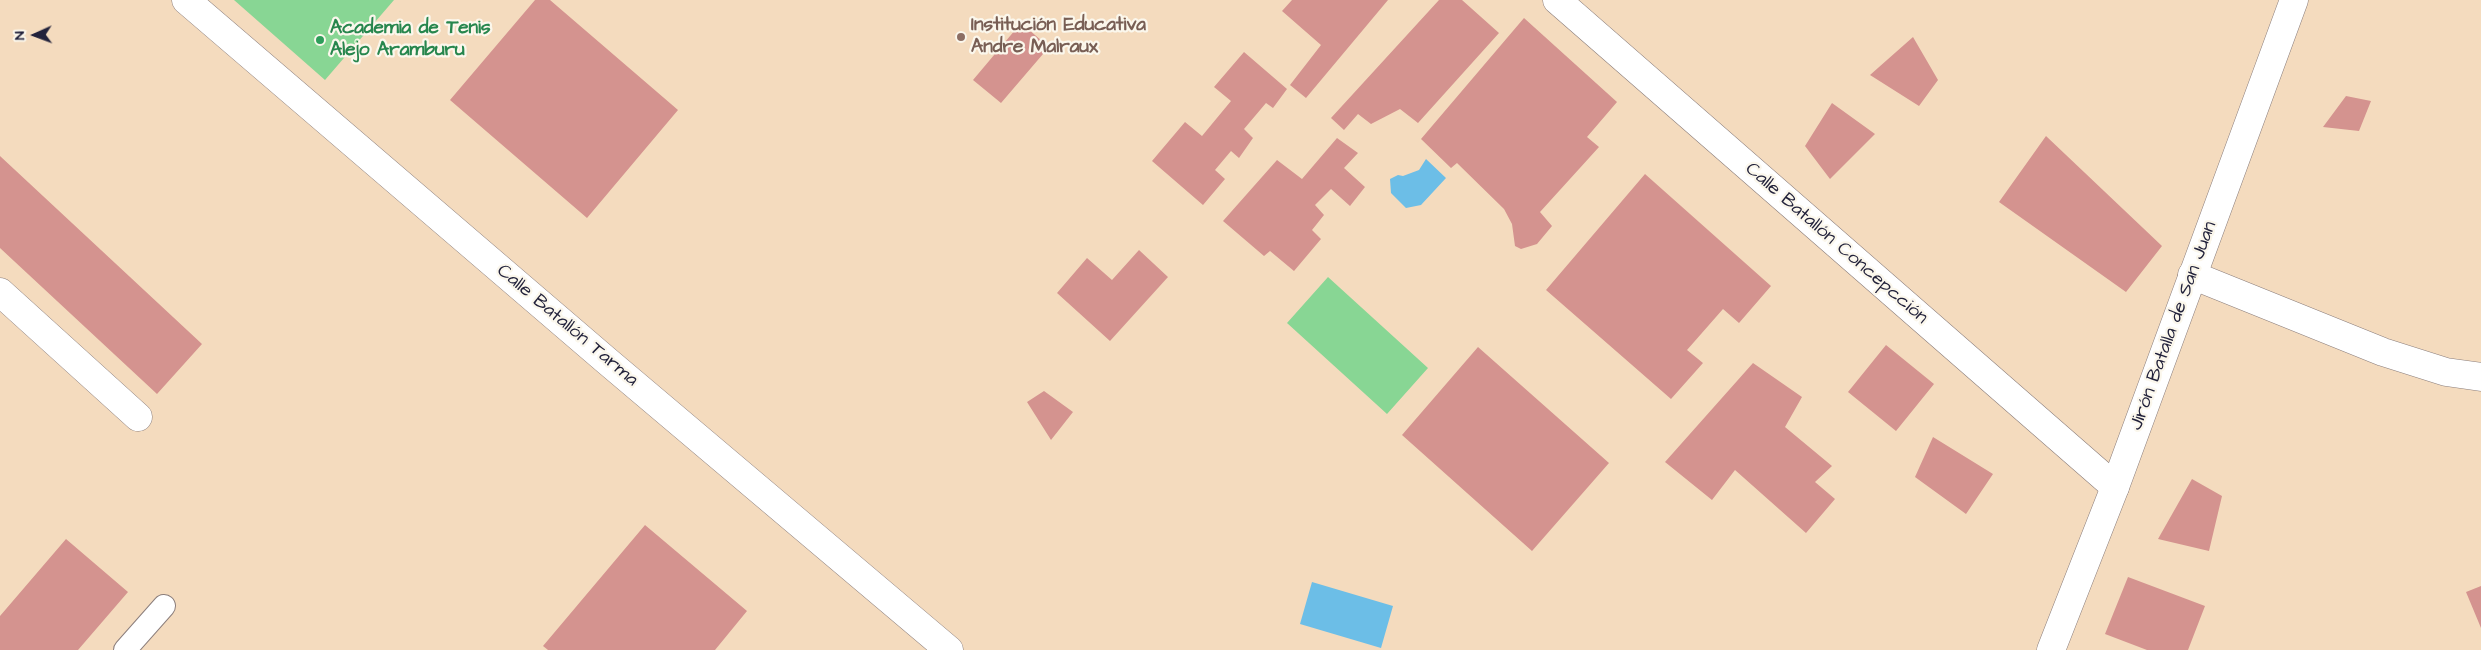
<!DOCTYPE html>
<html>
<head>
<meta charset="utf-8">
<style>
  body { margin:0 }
  #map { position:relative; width:2481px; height:650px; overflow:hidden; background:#f4dbbe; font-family:"Architects Daughter",sans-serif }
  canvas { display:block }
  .north { position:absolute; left:10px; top:10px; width:50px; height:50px; -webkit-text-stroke:4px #fbf7ec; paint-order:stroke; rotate:268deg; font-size:14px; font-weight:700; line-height:20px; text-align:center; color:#22223b }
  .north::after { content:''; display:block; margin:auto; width:18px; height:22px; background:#22223b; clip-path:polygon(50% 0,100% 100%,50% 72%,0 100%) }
</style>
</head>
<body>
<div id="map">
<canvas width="2481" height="650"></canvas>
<div class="north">N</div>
</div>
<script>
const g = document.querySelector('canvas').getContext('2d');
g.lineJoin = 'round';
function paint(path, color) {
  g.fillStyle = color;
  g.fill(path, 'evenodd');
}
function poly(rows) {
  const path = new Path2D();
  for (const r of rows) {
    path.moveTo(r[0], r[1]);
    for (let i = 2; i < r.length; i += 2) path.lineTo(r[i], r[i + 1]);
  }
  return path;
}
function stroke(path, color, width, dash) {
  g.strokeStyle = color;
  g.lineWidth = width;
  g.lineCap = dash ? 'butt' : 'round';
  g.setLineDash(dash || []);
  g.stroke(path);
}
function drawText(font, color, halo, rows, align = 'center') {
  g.font = font + ' "Architects Daughter",sans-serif';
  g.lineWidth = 4.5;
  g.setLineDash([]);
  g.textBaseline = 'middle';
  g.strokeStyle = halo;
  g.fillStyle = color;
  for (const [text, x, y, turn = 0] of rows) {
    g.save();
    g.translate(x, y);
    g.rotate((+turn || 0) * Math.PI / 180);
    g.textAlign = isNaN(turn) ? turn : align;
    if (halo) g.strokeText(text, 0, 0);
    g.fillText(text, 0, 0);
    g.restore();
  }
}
paint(poly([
  [234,0,394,0,325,80],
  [1328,277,1428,368,1387,414,1287,323]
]), '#88d694');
paint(poly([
  [1426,159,1446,178,1421,205,1406,208,1391,193,1390,179,1398,175,1403,176,1419,170],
  [1312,582,1393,606,1381,648,1300,624]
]), '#6cbee7');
paint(poly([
  [535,0,550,0,678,110,587,218,450,100],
  [1292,0,1388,0,1306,98,1290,85,1321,45,1282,11],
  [1439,0,1462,0,1499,33,1418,123,1400,109,1371,124,1358,114,1344,130,1331,118],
  [1524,18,1617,102,1587,137,1599,147,1540,212,1552,226,1537,244,1521,249,1515,246,1512,224,1504,209,1457,163,1451,168,1421,139],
  [1021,23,1049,47,1001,103,973,80],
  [1913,37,1938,80,1919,106,1870,75],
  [1244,52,1287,89,1273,108,1266,103,1244,129,1253,138,1239,158,1231,151,1215,170,1225,179,1203,205,1152,161,1185,122,1202,136,1231,101,1214,87],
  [2346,96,2371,101,2359,131,2323,127],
  [1832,103,1875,134,1830,179,1805,146],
  [2046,136,2162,246,2126,292,1999,202],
  [1337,138,1358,153,1344,168,1365,187,1350,206,1331,189,1315,205,1324,215,1312,230,1321,239,1294,271,1270,251,1264,256,1223,221,1277,160,1302,179],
  [0,156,202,344,157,394,0,248],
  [1645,174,1771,286,1739,323,1723,309,1687,350,1703,363,1671,399,1546,290],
  [1139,250,1168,277,1110,341,1057,293,1087,258,1112,280],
  [1886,345,1934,384,1896,431,1848,392],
  [1478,347,1609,463,1532,551,1402,435],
  [1753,363,1802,397,1785,427,1832,466,1815,482,1835,499,1806,533,1735,470,1712,500,1665,462],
  [1044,391,1073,412,1051,440,1027,402],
  [1933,437,1993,474,1966,514,1915,477],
  [2192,479,2222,496,2209,551,2158,539],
  [645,525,747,611,715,650,548,650,543,646],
  [66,539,128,592,78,650,0,650,0,616],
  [2128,577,2205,606,2188,650,2147,650,2105,634],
  [2481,586,2481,628,2466,592]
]), '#d4938f');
const lane = poly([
  [125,650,164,606]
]);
const street = poly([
  [186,0,607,361,949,650],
  [1557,0,2115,487],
  [2192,275,2383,352,2446,372,2481,377],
  [0,292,138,417]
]);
const secondary = poly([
  [2051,650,2115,487,2294,0]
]);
stroke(lane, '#8b7e7c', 24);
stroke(street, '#8b7e7c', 29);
stroke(secondary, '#8b7e7c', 29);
stroke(lane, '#fff', 22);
stroke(street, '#fff', 28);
stroke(secondary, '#fff', 28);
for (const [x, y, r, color] of [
  [961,37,5,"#8d6e63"],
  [320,40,5,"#2e9e5b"]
]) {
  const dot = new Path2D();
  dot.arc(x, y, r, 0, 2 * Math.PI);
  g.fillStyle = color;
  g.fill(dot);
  stroke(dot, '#fbf7ec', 2);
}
drawText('bold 19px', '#785e54', '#fbf7ec', [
  ["Institución Educativa",971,26],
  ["Andre Malraux",971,48]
], 'left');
drawText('bold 19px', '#27864d', '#fbf7ec', [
  ["Academia de Tenis",330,29],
  ["Alejo Aramburu",330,51]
], 'left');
drawText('19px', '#22223b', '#fbf7ec', [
  ["Calle Batallón Concepcción",1836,244,41],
  ["Calle Batallón Tarma",567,326,40],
  ["Jirón Batalla de San Juan",2174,326,-70]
]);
</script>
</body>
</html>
